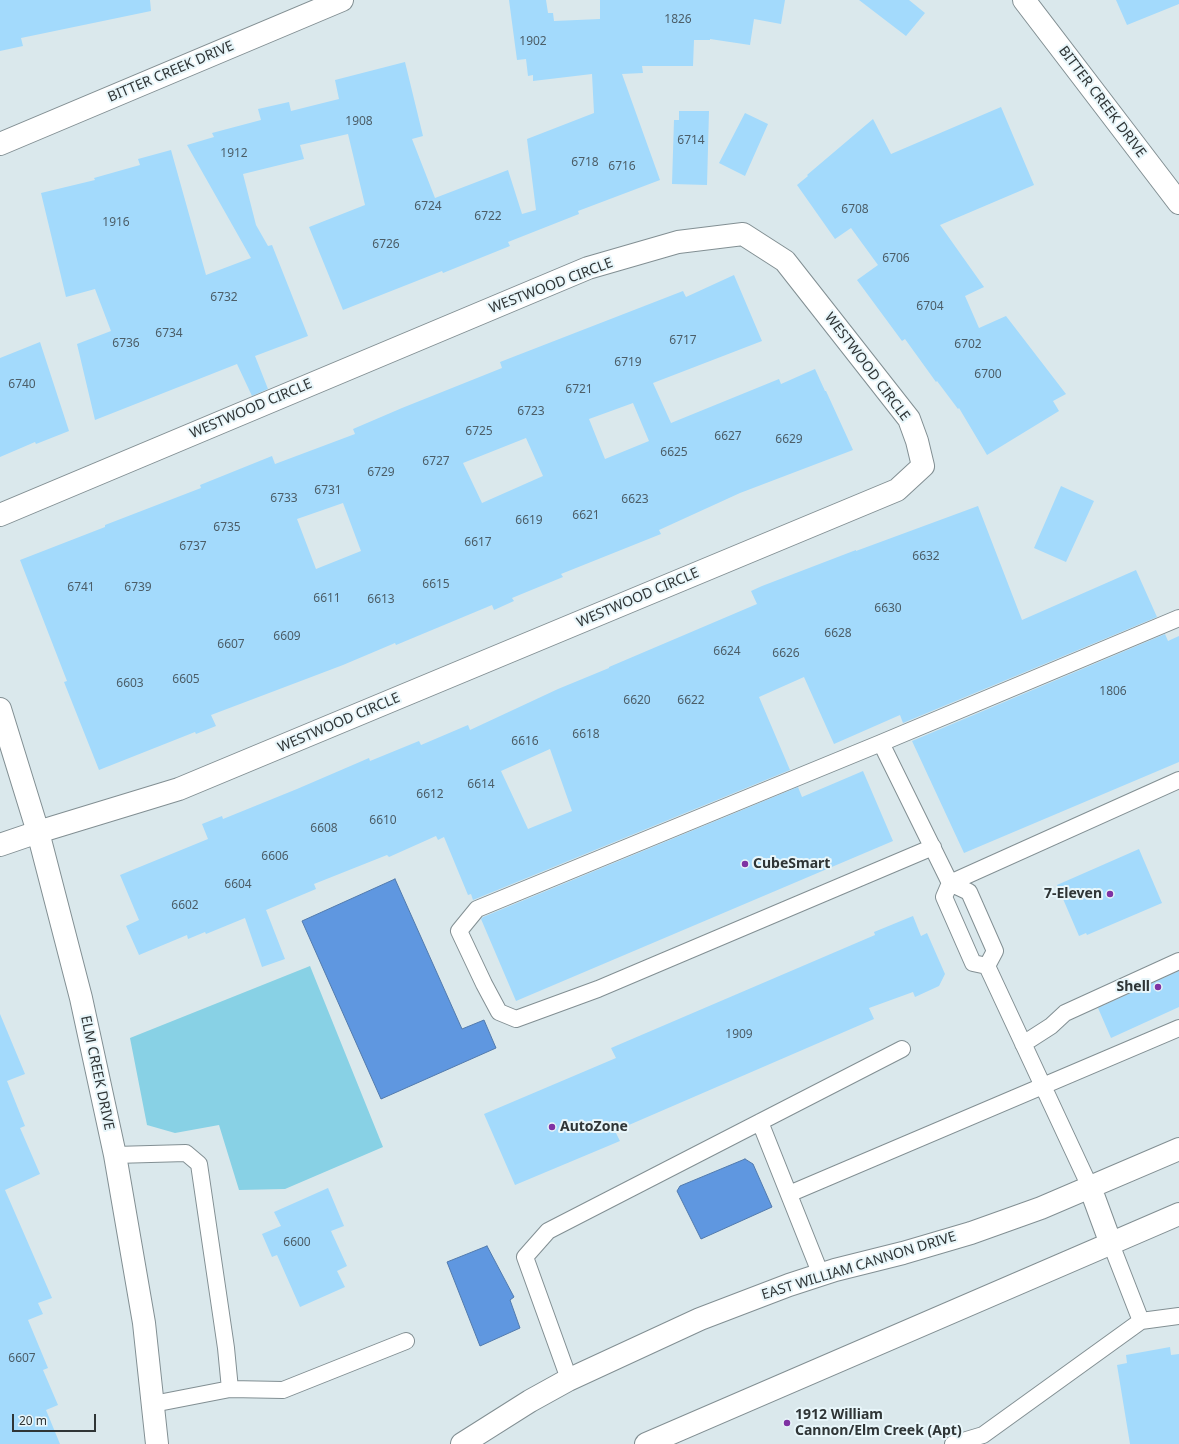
<!DOCTYPE html>
<html>
<head>
<meta charset="utf-8">
<style>
  body { margin:0 }
  #map { position:relative; width:1179px; height:1444px; overflow:hidden; background:#dae8ec; font-family:"Noto Sans",sans-serif }
  canvas { display:block }
  .scale { position:absolute; left:12px; top:1414px; width:84px; height:18px; box-sizing:border-box; border:2px solid #2f3536; border-top:0; padding-left:5px; font-size:12px; line-height:14px; white-space:nowrap; color:#2f3536; -webkit-text-stroke:3px #e8f6fa; paint-order:stroke }
</style>
</head>
<body>
<div id="map">
<canvas width="1179" height="1444"></canvas>
<div class="scale">20 m</div>
</div>
<script>
const g = document.querySelector('canvas').getContext('2d');
g.lineJoin = 'round';
function paint(path, color) {
  g.fillStyle = color;
  g.fill(path, 'evenodd');
}
function poly(rows) {
  const path = new Path2D();
  for (const r of rows) {
    path.moveTo(r[0], r[1]);
    for (let i = 2; i < r.length; i += 2) path.lineTo(r[i], r[i + 1]);
  }
  return path;
}
function stroke(path, color, width, dash) {
  g.strokeStyle = color;
  g.lineWidth = width;
  g.lineCap = dash ? 'butt' : 'round';
  g.setLineDash(dash || []);
  g.stroke(path);
}
function drawText(font, color, halo, rows, align = 'center') {
  g.font = font + ' "Noto Sans",sans-serif';
  g.lineWidth = 4;
  g.setLineDash([]);
  g.textBaseline = 'middle';
  g.strokeStyle = halo;
  g.fillStyle = color;
  for (const [text, x, y, turn = 0] of rows) {
    g.save();
    g.translate(x, y);
    g.rotate((+turn || 0) * Math.PI / 180);
    g.textAlign = isNaN(turn) ? turn : align;
    if (halo) g.strokeText(text, 0, 0);
    g.fillText(text, 0, 0);
    g.restore();
  }
}
paint(poly([
  [310,966,383,1147,285,1189,239,1190,219,1125,175,1133,147,1125,130,1038]
]), '#88d1e5');
const water = poly([
  [395,879,462,1029,484,1020,496,1048,381,1099,302,921,395,879],
  [745,1159,753,1164,772,1207,701,1239,677,1191,680,1186,745,1159],
  [487,1246,514,1297,510,1300,520,1328,480,1346,447,1262,487,1246]
]);
paint(water, '#5f97e0');
stroke(water, '#517aad', 1);
paint(poly([
  [0,0,150,0,151,11,21,38,23,46,0,51],
  [509,0,546,0,548,13,553,13,554,21,600,19,600,0,785,0,781,24,754,19,750,45,710,39,710,40,694,40,693,66,642,66,643,73,622,74,660,180,578,211,579,214,508,242,510,246,443,273,442,271,343,310,309,227,365,205,348,134,300,145,304,159,243,174,256,225,268,246,272,245,308,336,255,356,268,389,252,396,237,364,95,420,77,344,111,331,95,289,66,297,41,193,95,180,94,178,140,165,138,159,171,150,206,275,251,258,187,145,214,137,212,133,261,120,258,109,289,102,291,111,339,99,335,80,405,62,423,136,412,139,435,198,508,170,522,214,536,210,527,139,594,113,592,74,533,81,533,75,528,76,526,59,517,60],
  [859,0,909,0,925,13,906,36],
  [1116,0,1179,0,1179,4,1127,25],
  [1001,107,1034,185,940,225,984,287,965,296,979,328,1006,316,1066,394,1053,401,1059,411,987,455,959,408,958,409,937,381,936,382,905,339,902,341,857,280,878,265,851,228,835,239,797,185,808,176,807,175,873,119,891,154],
  [679,111,709,111,707,185,672,184,674,120,679,120],
  [745,113,768,124,745,176,719,163],
  [734,275,762,341,653,383,671,423,779,379,781,384,815,369,825,391,826,391,853,450,740,493,659,530,661,534,561,574,563,577,512,598,514,601,494,610,492,605,396,645,395,643,343,665,211,715,216,726,196,734,195,732,99,770,64,682,67,681,20,560,105,527,105,525,201,488,200,485,272,456,275,464,355,434,353,429,402,408,502,368,500,362,683,291,686,297],
  [633,403,649,441,605,459,589,419],
  [526,438,543,476,482,503,463,463],
  [343,503,361,551,316,569,297,519],
  [40,342,69,431,36,444,35,442,0,457,0,358],
  [1061,486,1094,501,1066,562,1034,548],
  [978,506,1022,620,1136,570,1157,617,903,723,900,715,834,744,804,677,759,697,790,770,473,900,471,894,468,895,444,837,438,840,436,836,389,857,387,855,314,884,316,889,266,910,285,959,262,967,245,918,206,934,205,932,188,939,187,935,139,955,126,926,139,920,120,875,208,839,202,824,222,816,223,819,297,789,369,758,370,761,419,741,421,745,468,725,470,730,558,689,609,668,609,667,757,604,751,591,762,586,856,550,856,551],
  [550,749,572,811,528,829,501,771],
  [1165,634,1168,641,1179,636,1179,762,964,853,912,741],
  [863,771,893,841,516,1001,481,919,483,917,798,787,802,797],
  [1139,849,1162,903,1087,935,1086,933,1079,936,1057,885],
  [913,916,921,936,927,933,945,974,939,986,915,997,913,992,869,1008,874,1019,615,1131,620,1141,515,1185,484,1114,616,1058,611,1048,875,935,874,932],
  [1179,971,1179,1007,1111,1038,1098,1008],
  [0,1014,25,1074,7,1081,25,1126,20,1128,40,1174,5,1190,52,1298,38,1303,43,1314,28,1320,48,1368,43,1370,58,1405,46,1410,60,1444,0,1444],
  [328,1188,344,1226,331,1231,347,1266,337,1271,345,1287,300,1307,277,1255,272,1257,262,1234,281,1226,274,1212],
  [1170,1347,1171,1355,1179,1354,1179,1444,1130,1444,1117,1365,1127,1363,1126,1355]
]), '#a3dafc');
const lane = poly([
  [881,743,477,909,459,931,484,984,499,1012,516,1019,598,989,933,847],
  [987,966,995,951,969,892,950,883,881,743,1179,618],
  [1023,1044,1051,1026,1065,1013,1179,961],
  [760,1122,821,1275],
  [115,1155,186,1153,199,1164,226,1348,230,1389],
  [1090,1187,987,966,973,963,944,897,950,883,1179,780],
  [789,1194,1179,1028],
  [1141,1321,1179,1316],
  [569,1379,525,1257,548,1231,902,1049],
  [153,1404,230,1389,283,1390,406,1341],
  [953,1444,983,1435,1141,1321,1111,1244]
]);
const street = poly([
  [1024,0,1179,203],
  [0,144,342,0],
  [0,515,588,268,678,242,743,234,785,261,909,419,917,441,923,466,897,490,179,789,38,832,0,845],
  [0,709,38,832,81,998,115,1155,144,1323,157,1444]
]);
const secondary = poly([
  [1090,1187,1111,1244],
  [462,1444,530,1401,568,1380,700,1319,789,1285,835,1270,903,1253,971,1233,1041,1208,1179,1149],
  [646,1444,1179,1214]
]);
stroke(lane, '#828f93', 18);
stroke(street, '#828f93', 24);
stroke(secondary, '#828f93', 24);
stroke(lane, '#fff', 16);
stroke(street, '#fff', 22);
stroke(secondary, '#fff', 22);
for (const [x, y, r, color] of [
  [745,864,4,"#7f32a3"],
  [1110,894,4,"#7f32a3"],
  [1158,987,4,"#7f32a3"],
  [552,1127,4,"#7f32a3"],
  [787,1423,4,"#7f32a3"]
]) {
  const dot = new Path2D();
  dot.arc(x, y, r, 0, 2 * Math.PI);
  g.fillStyle = color;
  g.fill(dot);
  stroke(dot, '#e8f6fa', 1.5);
}
drawText('12px', '#4c5e68', null, [
  ["1826",678,20],
  ["1902",533,42],
  ["1908",359,122],
  ["6714",691,141],
  ["1912",234,154],
  ["6718",585,163],
  ["6716",622,167],
  ["6724",428,207],
  ["6708",855,210],
  ["6722",488,217],
  ["1916",116,223],
  ["6726",386,245],
  ["6706",896,259],
  ["6732",224,298],
  ["6704",930,307],
  ["6734",169,334],
  ["6717",683,341],
  ["6736",126,344],
  ["6702",968,345],
  ["6719",628,363],
  ["6700",988,375],
  ["6740",22,385],
  ["6721",579,390],
  ["6723",531,412],
  ["6725",479,432],
  ["6627",728,437],
  ["6629",789,440],
  ["6625",674,453],
  ["6727",436,462],
  ["6729",381,473],
  ["6731",328,491],
  ["6733",284,499],
  ["6623",635,500],
  ["6621",586,516],
  ["6619",529,521],
  ["6735",227,528],
  ["6617",478,543],
  ["6737",193,547],
  ["6632",926,557],
  ["6615",436,585],
  ["6741",81,588],
  ["6739",138,588],
  ["6611",327,599],
  ["6613",381,600],
  ["6630",888,609],
  ["6628",838,634],
  ["6609",287,637],
  ["6607",231,645],
  ["6624",727,652],
  ["6626",786,654],
  ["6605",186,680],
  ["6603",130,684],
  ["1806",1113,692],
  ["6620",637,701],
  ["6622",691,701],
  ["6618",586,735],
  ["6616",525,742],
  ["6614",481,785],
  ["6612",430,795],
  ["6610",383,821],
  ["6608",324,829],
  ["6606",275,857],
  ["6604",238,885],
  ["6602",185,906],
  ["1909",739,1035],
  ["6600",297,1243],
  ["6607",22,1359]
]);
drawText('14px', '#2f3536', '#e8f6fa', [
  ["BITTER CREEK DRIVE",171,72,-23],
  ["BITTER CREEK DRIVE",1102,102,53],
  ["WESTWOOD CIRCLE",551,286,-21],
  ["WESTWOOD CIRCLE",867,367,53],
  ["WESTWOOD CIRCLE",251,409,-23],
  ["WESTWOOD CIRCLE",638,598,-23],
  ["WESTWOOD CIRCLE",339,723,-23],
  ["ELM CREEK DRIVE",97,1073,78],
  ["EAST WILLIAM CANNON DRIVE",859,1266,-17]
]);
drawText('bold 14px', '#2f3536', '#e8f6fa', [
  ["CubeSmart",753,864],
  ["7-Eleven",1102,894,"right"],
  ["Shell",1150,987,"right"],
  ["AutoZone",560,1127],
  ["1912 William",795,1415],
  ["Cannon/Elm Creek (Apt)",795,1431]
], 'left');
</script>
</body>
</html>
